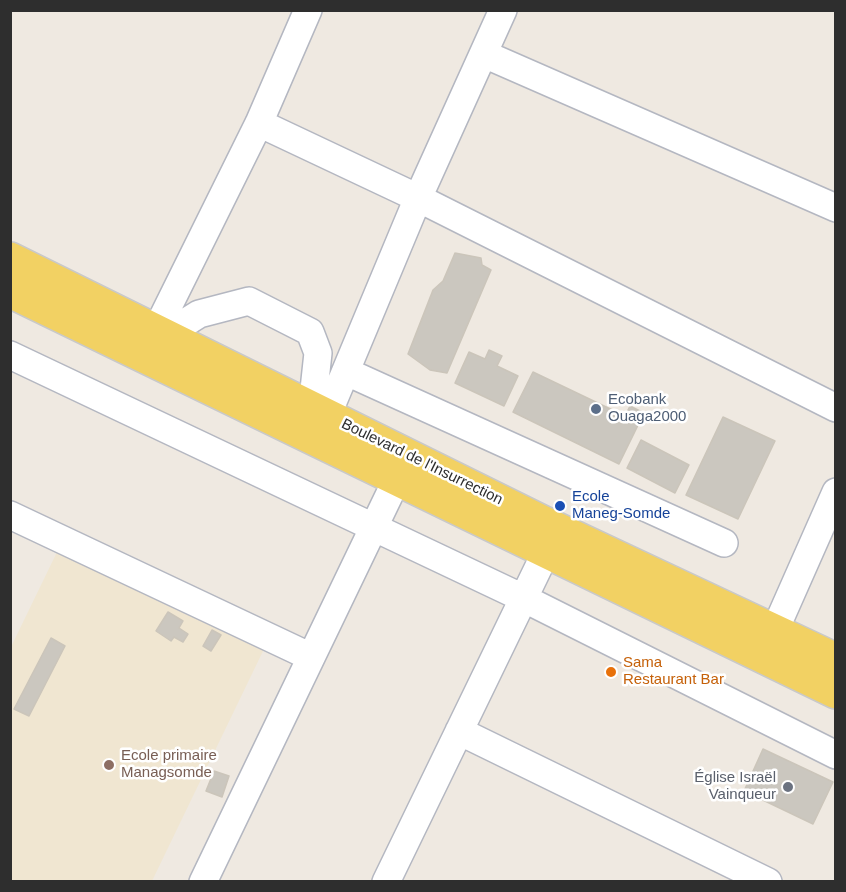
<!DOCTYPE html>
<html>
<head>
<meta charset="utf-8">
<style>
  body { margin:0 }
  #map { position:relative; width:846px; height:892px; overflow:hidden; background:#efe9e1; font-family:Arial,sans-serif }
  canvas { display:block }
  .frame { position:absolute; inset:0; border:12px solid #2e2e2e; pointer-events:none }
</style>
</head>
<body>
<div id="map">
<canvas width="846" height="892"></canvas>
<div class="frame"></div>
</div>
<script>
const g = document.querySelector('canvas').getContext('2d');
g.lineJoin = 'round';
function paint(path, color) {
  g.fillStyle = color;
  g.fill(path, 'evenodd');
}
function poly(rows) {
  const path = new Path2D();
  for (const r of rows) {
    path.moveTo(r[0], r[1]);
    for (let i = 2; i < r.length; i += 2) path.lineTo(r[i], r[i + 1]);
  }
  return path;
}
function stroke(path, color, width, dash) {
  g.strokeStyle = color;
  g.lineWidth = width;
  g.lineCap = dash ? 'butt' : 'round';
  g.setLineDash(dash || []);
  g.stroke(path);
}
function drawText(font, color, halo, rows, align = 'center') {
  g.font = font + ' Arial,sans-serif';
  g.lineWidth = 5;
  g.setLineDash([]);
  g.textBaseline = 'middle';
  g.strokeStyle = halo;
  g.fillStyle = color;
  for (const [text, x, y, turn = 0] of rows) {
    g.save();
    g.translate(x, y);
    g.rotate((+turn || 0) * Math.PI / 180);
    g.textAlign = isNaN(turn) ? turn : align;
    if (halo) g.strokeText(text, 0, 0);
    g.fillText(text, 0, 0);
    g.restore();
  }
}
paint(poly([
  [58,550,264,649,152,881,11,881,10,649]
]), '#f0e6d1');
const building = poly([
  [455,253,481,258,482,265,491,270,447,373,430,370,408,354,433,290,443,281,455,253],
  [489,350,502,356,497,366,518,376,504,406,455,383,469,352,485,359,489,350],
  [533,372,625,416,630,406,644,413,619,464,513,412,533,372],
  [723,417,775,441,738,519,686,495,723,417],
  [641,440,689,465,675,493,627,468,641,440],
  [168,612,183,621,179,628,188,634,183,642,174,637,171,641,156,631,168,612],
  [212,630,221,635,211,651,203,646,212,630],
  [51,638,65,646,29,716,14,709,51,638],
  [763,749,833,782,813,824,744,791,763,749],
  [214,771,229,776,222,797,206,791,214,771]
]);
paint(building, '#cbc7bf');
stroke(building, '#cbc5ba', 1.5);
const minor = poly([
  [484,54,836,208],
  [259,123,418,198,836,408],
  [156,331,259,123,308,10],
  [164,336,199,314,249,301,310,332,318,353,312,408],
  [10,355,523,598,836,755],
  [347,372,724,543],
  [319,435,418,198,503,10],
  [10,515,311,657],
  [767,648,836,492],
  [459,731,768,882],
  [203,882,396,481],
  [386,882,546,552]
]);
const major = poly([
  [10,259,546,524,836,660],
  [10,291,836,692]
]);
stroke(minor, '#b4b7c1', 30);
stroke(major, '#c9c9c9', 36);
stroke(minor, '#fff', 27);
stroke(major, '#f2d163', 33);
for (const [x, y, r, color] of [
  [596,409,6,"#5c6f8a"],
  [560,506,6,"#1a4fb4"],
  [611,672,6,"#e8710a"],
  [109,765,6,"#8d6e63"],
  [788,787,6,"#6b7280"]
]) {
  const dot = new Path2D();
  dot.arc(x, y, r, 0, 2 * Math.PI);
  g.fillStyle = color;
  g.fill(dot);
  stroke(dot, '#fff', 2);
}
drawText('15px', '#4e5e75', '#fff', [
  ["Ecobank",608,400],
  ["Ouaga2000",608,417]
], 'left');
drawText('15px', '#2e2e2e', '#fff', [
  ["Boulevard de l'Insurrection",422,462,26]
]);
drawText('15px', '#164399', '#fff', [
  ["Ecole",572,497],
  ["Maneg-Somde",572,514]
], 'left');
drawText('15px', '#c56008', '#fff', [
  ["Sama",623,663],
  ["Restaurant Bar",623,680]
], 'left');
drawText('15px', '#785e54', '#fff', [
  ["Ecole primaire",121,756],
  ["Managsomde",121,773]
], 'left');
drawText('15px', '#5b616d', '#fff', [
  ["Église Israël",776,778],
  ["Vainqueur",776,795]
], 'right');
</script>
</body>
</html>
